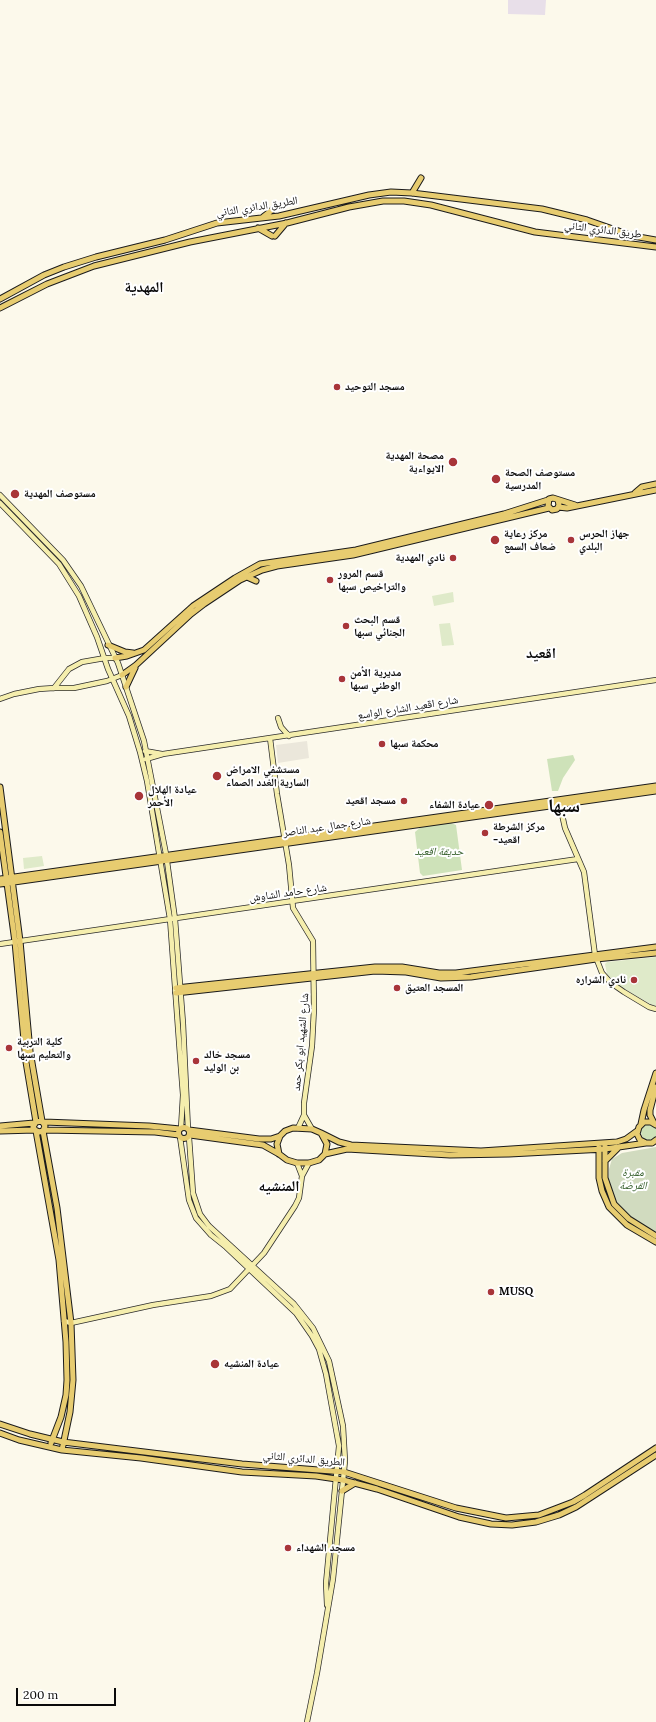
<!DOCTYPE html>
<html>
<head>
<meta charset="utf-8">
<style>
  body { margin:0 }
  #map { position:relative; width:656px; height:1722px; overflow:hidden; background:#fcf9eb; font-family:Lora,serif }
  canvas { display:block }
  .scale { position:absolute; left:16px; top:1688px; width:100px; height:18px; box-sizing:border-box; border:2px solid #0a0a0a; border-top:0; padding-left:5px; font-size:12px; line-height:14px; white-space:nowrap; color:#0a0a0a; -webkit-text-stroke:3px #fff; paint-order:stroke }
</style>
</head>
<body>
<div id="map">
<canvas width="656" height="1722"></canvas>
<div class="scale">200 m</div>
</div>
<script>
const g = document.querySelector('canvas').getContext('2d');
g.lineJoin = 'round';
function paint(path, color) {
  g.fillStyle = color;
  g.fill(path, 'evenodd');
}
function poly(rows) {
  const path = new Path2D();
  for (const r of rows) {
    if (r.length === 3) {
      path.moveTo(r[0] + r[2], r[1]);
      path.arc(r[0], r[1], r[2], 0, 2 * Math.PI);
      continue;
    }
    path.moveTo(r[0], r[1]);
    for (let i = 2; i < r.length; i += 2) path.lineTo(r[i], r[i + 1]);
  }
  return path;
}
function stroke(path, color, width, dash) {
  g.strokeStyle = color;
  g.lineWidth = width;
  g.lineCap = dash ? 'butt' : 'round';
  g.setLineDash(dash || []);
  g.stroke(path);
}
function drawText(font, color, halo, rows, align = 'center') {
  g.font = font + ' Lora,"Noto Naskh Arabic",serif';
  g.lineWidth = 4;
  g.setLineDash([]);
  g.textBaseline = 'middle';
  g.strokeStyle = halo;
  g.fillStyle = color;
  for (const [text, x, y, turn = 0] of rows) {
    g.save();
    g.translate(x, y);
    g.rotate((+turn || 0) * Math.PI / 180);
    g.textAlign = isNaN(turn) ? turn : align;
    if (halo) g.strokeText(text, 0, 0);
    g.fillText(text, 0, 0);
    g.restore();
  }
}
paint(poly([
  [508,0,546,0,545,15,508,14]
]), '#e8dfe9');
paint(poly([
  [573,755,575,760,563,778,558,791,552,791,547,759],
  [447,823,451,823,456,825,462,870,423,876,420,873,415,832,421,827],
  [649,1132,8]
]), '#cee2b9');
paint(poly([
  [656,1147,656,1232,627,1216,617,1206,608,1182,609,1169,612,1159,622,1153]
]), '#d1dbbf');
paint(poly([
  [453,592,454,602,434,606,432,596],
  [450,623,454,645,442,646,439,624],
  [42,856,44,866,24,869,23,858],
  [656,957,656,1006,652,1005,619,986,607,974,605,964,607,962]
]), '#dfeac9');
paint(poly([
  [307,741,309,758,278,763,276,745]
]), '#ebe7db');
const secondary = poly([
  [0,495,63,560,81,586,118,663,144,741,166,854,175,919,183,1023,188,1129],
  [0,503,59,564,79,596,97,637,108,669,129,716,140,752,147,781,170,919,181,1069,183,1095,181,1128],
  [54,688,69,669,82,662,105,658,115,658],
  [0,699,14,694,39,689,54,688,74,688,107,681,122,675],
  [278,718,281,727,289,736],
  [270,738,277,794,289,865,293,908,313,941,314,1009,312,1046,304,1103,304,1115,298,1128],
  [145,751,162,754],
  [146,759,163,754,656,680],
  [559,801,565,828,584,872,595,955,602,973,611,983,624,992,649,1007,656,1009],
  [0,944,578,859],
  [304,1115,312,1129],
  [180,1137,189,1200,196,1218,211,1235,226,1247,296,1313,312,1336,319,1349,326,1374,339,1446,326,1583,327,1605],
  [189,1137,193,1193,200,1214,209,1226,221,1237,294,1304,313,1328,329,1361,343,1426,345,1461,333,1579,317,1673,307,1722],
  [297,1163,302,1176],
  [64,1321,71,1323,153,1305,211,1296,230,1289,264,1253,295,1206,299,1198,302,1176,309,1163]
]);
const primary = poly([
  [412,193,421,178],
  [263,217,276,207],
  [258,228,272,236],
  [275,236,286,223],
  [0,299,44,275,64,267,96,257,165,240,217,223,279,216,369,195,391,192,412,193,542,209,587,220,633,236,656,240],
  [0,308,47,284,94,266,190,242,287,223,349,207,383,201,404,201,431,205,535,232,656,247],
  [635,493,642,487,656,484],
  [558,500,559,505,557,509,552,510,548,506,549,499,553,498,575,505],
  [558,507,567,508,656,490],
  [247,577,256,581],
  [108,645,125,652,133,653],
  [115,658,127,656,144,650,193,606,235,578,260,564,356,550,504,514,548,500],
  [122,675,136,665,191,614,204,604,240,580,262,570,277,566,353,555,549,508],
  [126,687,135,668],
  [0,787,20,941,30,1051,42,1121],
  [0,832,15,942,26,1062,36,1122],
  [0,879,656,786],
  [0,884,656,791],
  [176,988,375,967,402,967,439,973,456,973,656,947],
  [176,993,375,971,406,972,441,978,471,977,596,959,656,953],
  [44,1122,149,1126,180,1129],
  [654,1123,650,1115,650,1110,656,1087],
  [641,1124,644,1110,656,1073],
  [656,1125,651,1122,644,1122,639,1127,637,1134,640,1140,646,1143,652,1143,656,1140],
  [0,1126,34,1123],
  [184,1133,5.5],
  [44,1130,155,1132,179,1135],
  [189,1130,259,1139,271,1139,280,1136],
  [0,1131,35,1130],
  [36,1131,59,1260,66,1342,67,1380,66,1395,61,1417,51,1443],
  [43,1131,39,1132,35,1130,33,1127,36,1122,42,1121,45,1126,43,1131,57,1208,71,1323,73,1380,70,1412,62,1450],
  [321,1133,339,1142,351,1145,481,1151,617,1142,626,1139,637,1131],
  [190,1135,263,1145,279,1154,287,1160,297,1163,309,1163,319,1160,325,1154,327,1144,321,1133,312,1129,293,1128,285,1131,280,1136,277,1144,279,1154],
  [605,1146,605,1178,614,1204,629,1219,656,1236],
  [599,1147,599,1178,602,1191,609,1207,627,1225,656,1242],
  [325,1154,347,1149,450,1155,509,1154,605,1149,646,1143],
  [605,1161,619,1147],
  [0,1424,30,1434,63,1442,242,1464,344,1472,456,1508,506,1518,539,1515,573,1502,585,1495,656,1448],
  [0,1433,19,1440,62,1450,141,1458,242,1472,316,1476,343,1480,377,1489,459,1517,491,1524,512,1525,536,1522,559,1515,576,1507,656,1455],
  [342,1491,355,1483]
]);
stroke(secondary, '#2c2c2c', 6);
stroke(primary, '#1b1b1b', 7);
stroke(secondary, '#f5eead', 4.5);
stroke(primary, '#e7cc70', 5);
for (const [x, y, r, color] of [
  [337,387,4,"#a83539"],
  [453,462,5,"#a83539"],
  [496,479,5,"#a83539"],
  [15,494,5,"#a83539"],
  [495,540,5,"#a83539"],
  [571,540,4,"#a83539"],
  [453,558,4,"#a83539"],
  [330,580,4,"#a83539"],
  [346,626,4,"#a83539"],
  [342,679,4,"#a83539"],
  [382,744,4,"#a83539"],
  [217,776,5,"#a83539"],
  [139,796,5,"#a83539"],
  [404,801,4,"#a83539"],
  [489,805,5,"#a83539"],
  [485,833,4,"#a83539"],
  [634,980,4,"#a83539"],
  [397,988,4,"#a83539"],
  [9,1048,4,"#a83539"],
  [196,1061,4,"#a83539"],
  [491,1292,4,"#a83539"],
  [215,1364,5,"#a83539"],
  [288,1548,4,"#a83539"]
]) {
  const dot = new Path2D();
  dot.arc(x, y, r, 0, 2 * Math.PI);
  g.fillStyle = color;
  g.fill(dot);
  stroke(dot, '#fff', 1.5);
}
drawText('11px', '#0a0a0a', '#fff', [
  ["الطريق الدائري الثاني",257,207,-9],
  ["طريق الدائري الثاني",603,230,7],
  ["شارع اقعيد الشارع الواسع",408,708,-9],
  ["شارع جمال عبد الناصر",327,827,-8],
  ["شارع حامد الشاوش",288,893,-8],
  ["شارع الشهيد ابو بكر حمد",301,1042,-85],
  ["الطريق الدائري الثاني",304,1459,5]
]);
drawText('bold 11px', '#0a0a0a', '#fff', [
  ["مسجد التوحيد",345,387],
  ["مصحة المهدية",444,456,"right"],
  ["الايواءية",444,469,"right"],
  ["مستوصف الصحة",505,473],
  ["المدرسية",505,486],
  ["مستوصف المهدية",24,494],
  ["مركز رعاية",504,534],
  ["ضعاف السمع",504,547],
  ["جهاز الحرس",579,534],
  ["البلدي",579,547],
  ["نادي المهدية",445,558,"right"],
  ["قسم المرور",338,574],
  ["والتراخيص سبها",338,587],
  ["قسم البحث",354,620],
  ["الجنائي سبها",354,633],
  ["مديرية الأمن",350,673],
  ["الوطني سبها",350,686],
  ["محكمة سبها",390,744],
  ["مستشفي الامراض",226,770],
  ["السارية الغدد الصماء",226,783],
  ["عيادة الهلال",148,790],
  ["الأحمر",148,803],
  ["مسجد اقعيد",396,801,"right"],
  ["عيادة الشفاء",480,805,"right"],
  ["مركز الشرطة",493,827],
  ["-اقعيد",493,840],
  ["نادي الشراره",626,980,"right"],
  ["المسجد العتيق",405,988],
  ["كلية التربية",17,1042],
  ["والتعليم سبها",17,1055],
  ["مسجد خالد",204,1055],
  ["بن الوليد",204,1068],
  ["MUSQ",499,1292],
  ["عيادة المنشيه",224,1364],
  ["مسجد الشهداء",296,1548]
], 'left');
drawText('italic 11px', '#2e5924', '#fff', [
  ["حديقة اقعيد",439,852],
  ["مقبرة",633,1173],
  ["القرضة",633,1186]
]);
drawText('bold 15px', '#0a0a0a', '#fff', [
  ["المهدية",144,288],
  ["اقعيد",541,654],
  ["المنشيه",279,1187]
]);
drawText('bold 19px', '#0a0a0a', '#fff', [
  ["سبها",564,807]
]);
</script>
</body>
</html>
